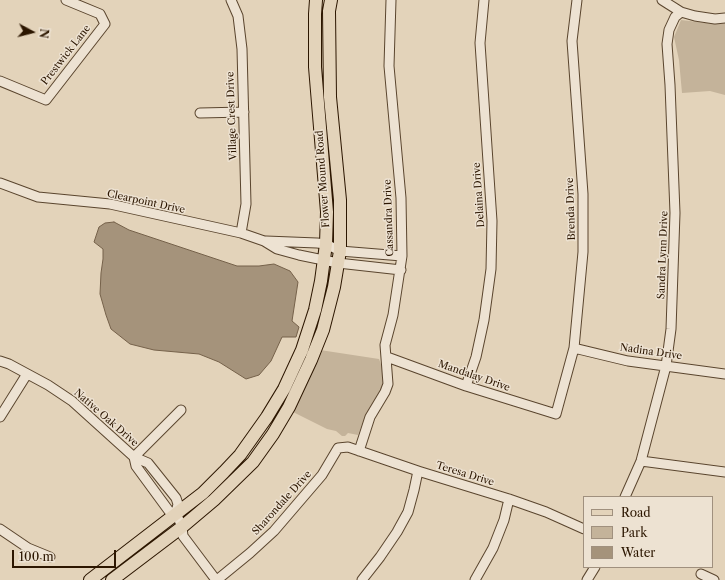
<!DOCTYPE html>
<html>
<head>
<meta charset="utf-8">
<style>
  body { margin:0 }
  #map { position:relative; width:725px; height:580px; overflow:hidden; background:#e3d3ba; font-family:"Libre Caslon Text",serif }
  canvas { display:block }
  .legend { position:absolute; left:583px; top:496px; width:130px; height:72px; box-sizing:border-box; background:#ede2d2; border:1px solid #a0907e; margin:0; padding:5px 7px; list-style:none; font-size:12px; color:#2c1600 }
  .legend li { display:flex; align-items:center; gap:8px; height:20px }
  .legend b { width:20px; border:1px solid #a0907e }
  .north { position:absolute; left:12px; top:12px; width:40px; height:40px; -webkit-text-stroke:3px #ede2d2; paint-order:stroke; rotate:97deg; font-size:11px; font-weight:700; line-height:16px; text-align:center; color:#2c1600 }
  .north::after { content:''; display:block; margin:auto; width:14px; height:18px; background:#2c1600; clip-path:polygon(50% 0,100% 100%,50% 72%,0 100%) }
  .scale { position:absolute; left:12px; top:550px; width:104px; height:18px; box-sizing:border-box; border:2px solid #2c1600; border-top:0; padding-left:5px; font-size:12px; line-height:14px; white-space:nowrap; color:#2c1600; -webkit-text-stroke:3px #ede2d2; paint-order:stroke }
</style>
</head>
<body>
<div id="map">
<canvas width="725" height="580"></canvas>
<ul class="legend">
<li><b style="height:5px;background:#e3d3ba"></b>Road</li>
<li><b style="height:11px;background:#c4b39a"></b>Park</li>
<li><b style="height:11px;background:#a5937b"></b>Water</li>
</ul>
<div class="north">N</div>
<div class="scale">100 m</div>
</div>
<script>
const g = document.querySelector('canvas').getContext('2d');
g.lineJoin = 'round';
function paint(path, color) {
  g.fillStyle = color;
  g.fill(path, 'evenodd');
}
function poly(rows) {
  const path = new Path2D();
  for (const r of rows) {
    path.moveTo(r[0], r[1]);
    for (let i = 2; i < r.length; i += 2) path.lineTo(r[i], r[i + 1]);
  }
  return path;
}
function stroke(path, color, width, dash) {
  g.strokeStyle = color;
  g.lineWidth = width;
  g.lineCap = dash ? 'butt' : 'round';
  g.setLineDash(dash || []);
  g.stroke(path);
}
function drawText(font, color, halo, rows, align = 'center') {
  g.font = font + ' "Libre Caslon Text",serif';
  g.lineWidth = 3;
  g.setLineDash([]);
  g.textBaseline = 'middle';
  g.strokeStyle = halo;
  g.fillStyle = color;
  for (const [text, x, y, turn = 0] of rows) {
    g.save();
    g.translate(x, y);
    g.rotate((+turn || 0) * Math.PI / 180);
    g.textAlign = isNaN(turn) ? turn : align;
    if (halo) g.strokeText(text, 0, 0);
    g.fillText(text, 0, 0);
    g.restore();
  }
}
paint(poly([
  [681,20,715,24,725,23,725,95,710,91,682,93,679,60,674,37],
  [320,350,379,359,386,378,379,394,366,414,358,435,348,433,345,436,342,436,336,431,327,429,293,412,310,377]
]), '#c4b39a');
const water = poly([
  [114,222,129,230,237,266,259,266,274,264,290,271,298,282,292,321,299,327,296,337,282,337,271,361,259,375,246,379,219,362,199,354,154,350,130,344,111,329,106,315,100,294,101,273,103,259,103,249,94,242,99,227,105,223,114,222]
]);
paint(water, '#a5937b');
stroke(water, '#75614a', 1);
const minor = poly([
  [231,0,238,16,242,49,246,204,241,233],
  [662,0,681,12,695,16,715,19,725,18],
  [0,81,46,100,105,24,100,14,66,0],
  [200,113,244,112],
  [0,183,38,197,110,204,241,233,264,241,277,249,299,255,338,263,401,270],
  [266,241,317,243,326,244,340,251,402,256],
  [574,348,628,361,725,374],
  [387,357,466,386,556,414,574,348,583,252,583,194,572,41,577,0],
  [0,361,9,364,48,385,72,401,134,457,148,463,176,498,178,504,176,513,182,527,183,536,216,580],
  [466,386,476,357,484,320,491,269,492,221,480,43,484,0],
  [0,417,27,374],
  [359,451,370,417,385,392,388,384,385,345,393,315,402,256,401,198,389,66,391,0],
  [134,457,136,466,169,511,176,513],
  [134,457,181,410],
  [641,461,725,472],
  [625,497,641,461,666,366,671,329,675,213,670,85,667,44,669,30,675,17,681,12],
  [0,529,28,548,50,557],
  [701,574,714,580],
  [217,580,250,553,274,531,322,475,338,448,348,447,418,471,509,499,546,512,584,529],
  [362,580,380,557,397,532,408,512,414,490,418,471],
  [475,580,493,548,504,520,509,499],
  [587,580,595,567]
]);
const major = poly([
  [90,580,203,493,224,472,240,455,267,417,284,389,302,350,315,310,321,281,326,244,327,212,315,67,315,14,316,0],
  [112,580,182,527,214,500,253,462,273,434,289,407,311,360,323,330,334,287,340,251,340,200,330,97,329,11,331,0]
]);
stroke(minor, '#5a452e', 11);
stroke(major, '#2c1600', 14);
stroke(minor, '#ede2d2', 9);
stroke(major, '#e3d3ba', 12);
drawText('10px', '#2c1600', '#ede2d2', [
  ["Prestwick Lane",66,55,-52],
  ["Village Crest Drive",232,116,-92],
  ["Flower Mound Road",323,179,-94],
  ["Delaina Drive",479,195,-94],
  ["Clearpoint Drive",146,202,12],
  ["Brenda Drive",571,209,-92],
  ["Cassandra Drive",389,218,-92],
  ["Sandra Lynn Drive",663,255,-88],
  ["Nadina Drive",651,352,8],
  ["Mandalay Drive",474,376,19],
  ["Native Oak Drive",106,418,41],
  ["Teresa Drive",465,474,17],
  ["Sharondale Drive",282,503,-48]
]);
</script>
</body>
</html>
